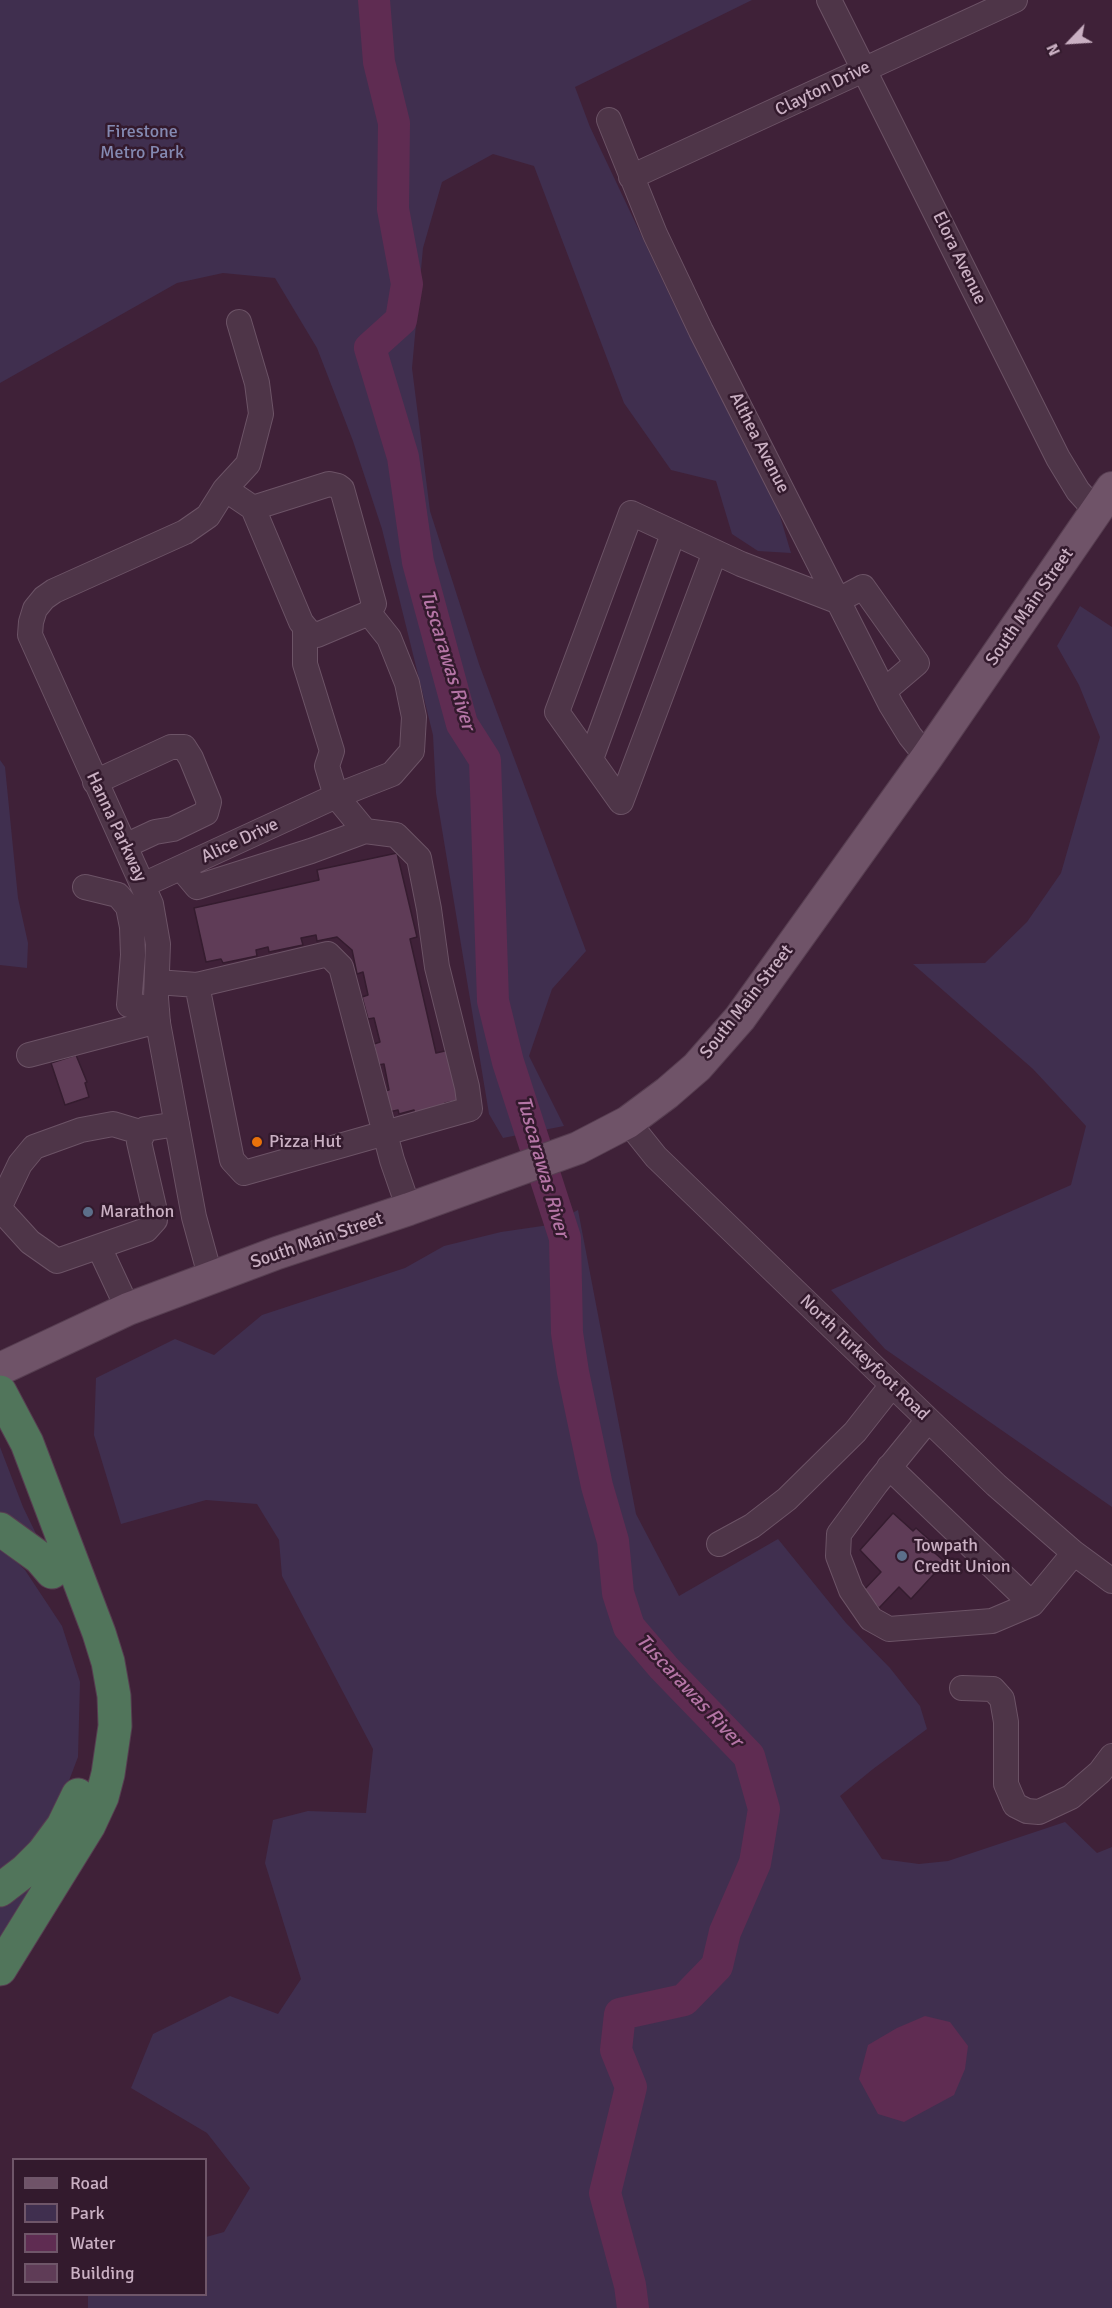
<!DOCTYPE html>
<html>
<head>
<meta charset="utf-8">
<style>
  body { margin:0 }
  #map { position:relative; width:1112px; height:2308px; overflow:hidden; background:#3f2138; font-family:Signika,sans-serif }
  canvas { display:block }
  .legend { position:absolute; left:12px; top:2158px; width:195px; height:138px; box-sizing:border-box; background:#331a2d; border:2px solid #6f5669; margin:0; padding:8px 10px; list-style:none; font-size:18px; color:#cab0c3 }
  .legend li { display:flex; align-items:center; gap:12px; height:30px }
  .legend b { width:30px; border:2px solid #6f5669 }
  .north { position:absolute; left:1040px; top:12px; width:60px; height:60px; -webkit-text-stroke:4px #331a2d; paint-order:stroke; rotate:245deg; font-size:16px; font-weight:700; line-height:24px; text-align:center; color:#cab0c3 }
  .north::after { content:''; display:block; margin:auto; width:21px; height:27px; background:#cab0c3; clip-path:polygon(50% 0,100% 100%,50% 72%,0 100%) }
</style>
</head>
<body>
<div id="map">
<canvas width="1112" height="2308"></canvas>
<ul class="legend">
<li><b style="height:8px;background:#6f5368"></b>Road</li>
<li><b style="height:16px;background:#402f4f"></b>Park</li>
<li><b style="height:16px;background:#5f2c52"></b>Water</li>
<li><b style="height:16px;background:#5f3c57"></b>Building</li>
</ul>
<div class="north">N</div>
</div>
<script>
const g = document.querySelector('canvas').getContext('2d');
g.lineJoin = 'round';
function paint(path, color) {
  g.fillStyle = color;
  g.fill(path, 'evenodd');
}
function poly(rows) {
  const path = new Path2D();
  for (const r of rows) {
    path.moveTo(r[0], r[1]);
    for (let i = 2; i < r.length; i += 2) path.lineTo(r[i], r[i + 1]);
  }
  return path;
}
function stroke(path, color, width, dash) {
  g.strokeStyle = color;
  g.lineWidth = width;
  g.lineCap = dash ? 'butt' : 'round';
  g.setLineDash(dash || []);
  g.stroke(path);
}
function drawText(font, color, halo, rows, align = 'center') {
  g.font = font + ' Signika,sans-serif';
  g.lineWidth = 5;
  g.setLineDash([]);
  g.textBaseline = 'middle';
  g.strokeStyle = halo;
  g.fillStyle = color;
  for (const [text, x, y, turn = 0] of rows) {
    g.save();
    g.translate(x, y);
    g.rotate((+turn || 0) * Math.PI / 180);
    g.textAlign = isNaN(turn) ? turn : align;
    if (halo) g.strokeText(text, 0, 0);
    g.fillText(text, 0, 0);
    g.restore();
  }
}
paint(poly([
  [0,0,752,0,575,87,590,127,672,300,774,496,791,553,758,551,732,534,716,481,671,470,624,403,534,166,493,154,442,182,423,248,412,368,430,511,479,664,586,951,552,989,529,1056,564,1126,503,1138,489,1114,436,793,433,735,382,529,353,441,317,348,275,278,223,273,177,283,0,383],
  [1080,606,1112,627,1112,1507,885,1349,831,1290,1071,1185,1086,1126,1033,1069,913,964,985,963,1027,922,1061,873,1100,737,1079,685,1057,646],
  [0,760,5,767,18,898,28,943,27,968,0,965],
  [578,1210,636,1514,679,1596,778,1539,846,1623,890,1668,920,1706,927,1729,873,1769,840,1796,882,1859,919,1864,948,1861,1065,1822,1097,1853,1112,1847,1112,2308,88,2308,88,2295,206,2294,206,2237,224,2232,250,2188,207,2133,131,2088,153,2034,230,1996,278,2014,301,1979,265,1863,273,1820,308,1811,366,1813,373,1749,282,1576,279,1540,257,1504,206,1500,121,1524,94,1435,96,1378,175,1339,214,1355,262,1315,405,1268,444,1246,501,1232,549,1225],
  [0,1447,23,1507,43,1548,0,1517],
  [0,1546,25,1570,62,1626,80,1682,78,1757,54,1820,26,1851,0,1871],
  [43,1867,0,1946,0,1906]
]), '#402f4f');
paint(poly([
  [925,2016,950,2022,968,2046,965,2069,954,2095,904,2122,878,2114,859,2079,868,2045,897,2028]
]), '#5f2c52');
stroke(poly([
  [374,0,379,62,394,123,393,209,407,284,401,320,370,348,403,457,418,562,447,669,462,724,485,760,493,1001,508,1062,565,1238,567,1333,573,1372,597,1486,613,1541,618,1593,629,1627,664,1668,749,1756,764,1809,755,1863,725,1932,717,1966,684,2000,620,2014,616,2050,631,2087,605,2193,630,2285,633,2308]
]), '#5f2c52', 32);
const building = poly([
  [397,853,417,937,410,939,436,1053,449,1050,461,1100,445,1103,446,1109,415,1116,414,1110,399,1114,398,1110,389,1112,384,1091,389,1090,384,1064,378,1065,374,1044,380,1042,374,1018,368,1019,362,997,368,995,363,972,357,974,352,950,337,937,317,941,316,935,301,938,303,945,269,952,268,947,256,950,257,956,223,963,221,959,206,962,194,908,319,880,317,870,397,853],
  [76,1055,87,1082,85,1083,89,1097,65,1105,51,1063,76,1055],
  [893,1513,913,1531,916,1528,932,1542,928,1547,945,1562,911,1599,899,1587,879,1608,862,1592,881,1572,860,1550,893,1513]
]);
paint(building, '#5f3c57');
stroke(building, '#351c2f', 1.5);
const minor = poly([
  [829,0,1058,458,1078,491,1096,511],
  [609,120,655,234,701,331,891,705,910,736,927,757],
  [631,177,1015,0],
  [225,489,253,508,301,622,308,631,317,635,369,613,374,604,342,489,338,486,329,484,253,508],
  [715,552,621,802,557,712,631,513,741,564,837,601,863,587,917,663,884,691],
  [305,627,305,664,332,751,327,766,336,796,365,831],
  [591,759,673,534],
  [95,782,171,747,184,747,191,758,209,802,206,813,173,829,155,832,125,846],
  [181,868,197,887,311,851,365,831,396,835,419,858,429,909,437,967,467,1087,470,1109,244,1173,232,1160,197,985],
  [143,885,336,796,392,774,412,751,414,717,407,683,389,638,369,613],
  [85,887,118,895,128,907,132,927,133,955,129,1005,157,1009],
  [157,982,197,985,328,954,341,967,392,1160,409,1209],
  [29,1055,158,1021],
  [628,1122,656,1157,996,1485,1074,1553,1112,1581],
  [0,1206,20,1164,34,1147,81,1130,113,1124,143,1133],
  [0,1209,30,1242,57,1261,146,1230,155,1220,154,1207,139,1142,145,1129,177,1124],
  [99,1247,128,1309],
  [211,1279,194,1217,158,1023,156,998,158,944,151,904,30,635,31,622,35,609,44,598,54,591,185,532,208,516,225,489,248,464,261,414,257,383,239,322],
  [928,1420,876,1484,839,1534,838,1556,851,1590,871,1619,889,1629,992,1621,1032,1604,1074,1553],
  [889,1467,1032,1604],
  [719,1544,752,1526,787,1499,855,1432,892,1385],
  [962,1688,993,1689,1002,1699,1006,1722,1006,1784,1015,1805,1027,1811,1039,1812,1071,1797,1100,1772,1112,1756]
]);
const major = poly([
  [0,1369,128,1309,277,1253,409,1209,578,1148,628,1122,667,1093,697,1067,740,1018,927,757,1112,488]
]);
const highway = poly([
  [0,1392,27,1443,99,1633,108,1662,114,1696,115,1726,108,1774,102,1797,89,1825,0,1969],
  [0,1529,40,1558,52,1572],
  [0,1890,26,1870,43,1853,63,1826,78,1795]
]);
stroke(minor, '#6c5366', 26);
stroke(major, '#573e51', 34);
stroke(highway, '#563d50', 35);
stroke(minor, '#4e3548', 24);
stroke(major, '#6f5368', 32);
stroke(highway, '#51755b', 33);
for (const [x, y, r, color] of [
  [257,1142,6,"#e8710a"],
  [88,1212,6,"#5c6f8a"],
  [902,1556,6,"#5c6f8a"]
]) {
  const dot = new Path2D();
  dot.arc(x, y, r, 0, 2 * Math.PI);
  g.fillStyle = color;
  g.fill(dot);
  stroke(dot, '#331a2d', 2);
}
drawText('18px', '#cab0c3', '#331a2d', [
  ["Clayton Drive",823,89,-26],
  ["Elora Avenue",959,258,64],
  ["Althea Avenue",759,443,63],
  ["South Main Street",1030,607,-55],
  ["Hanna Parkway",116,827,65],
  ["Alice Drive",240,841,-25],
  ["South Main Street",747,1002,-52],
  ["South Main Street",317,1241,-19],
  ["North Turkeyfoot Road",864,1358,44]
]);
drawText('18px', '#8489b1', '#331a2d', [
  ["Firestone",142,132],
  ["Metro Park",142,153]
]);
drawText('18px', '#cab0c3', '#331a2d', [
  ["Pizza Hut",269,1142],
  ["Marathon",100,1212],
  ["Towpath",914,1546],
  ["Credit Union",914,1567]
], 'left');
drawText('italic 20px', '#b575a6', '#331a2d', [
  ["Tuscarawas River",447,660,73],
  ["Tuscarawas River",542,1167,74],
  ["Tuscarawas River",689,1691,47]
]);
</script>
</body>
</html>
